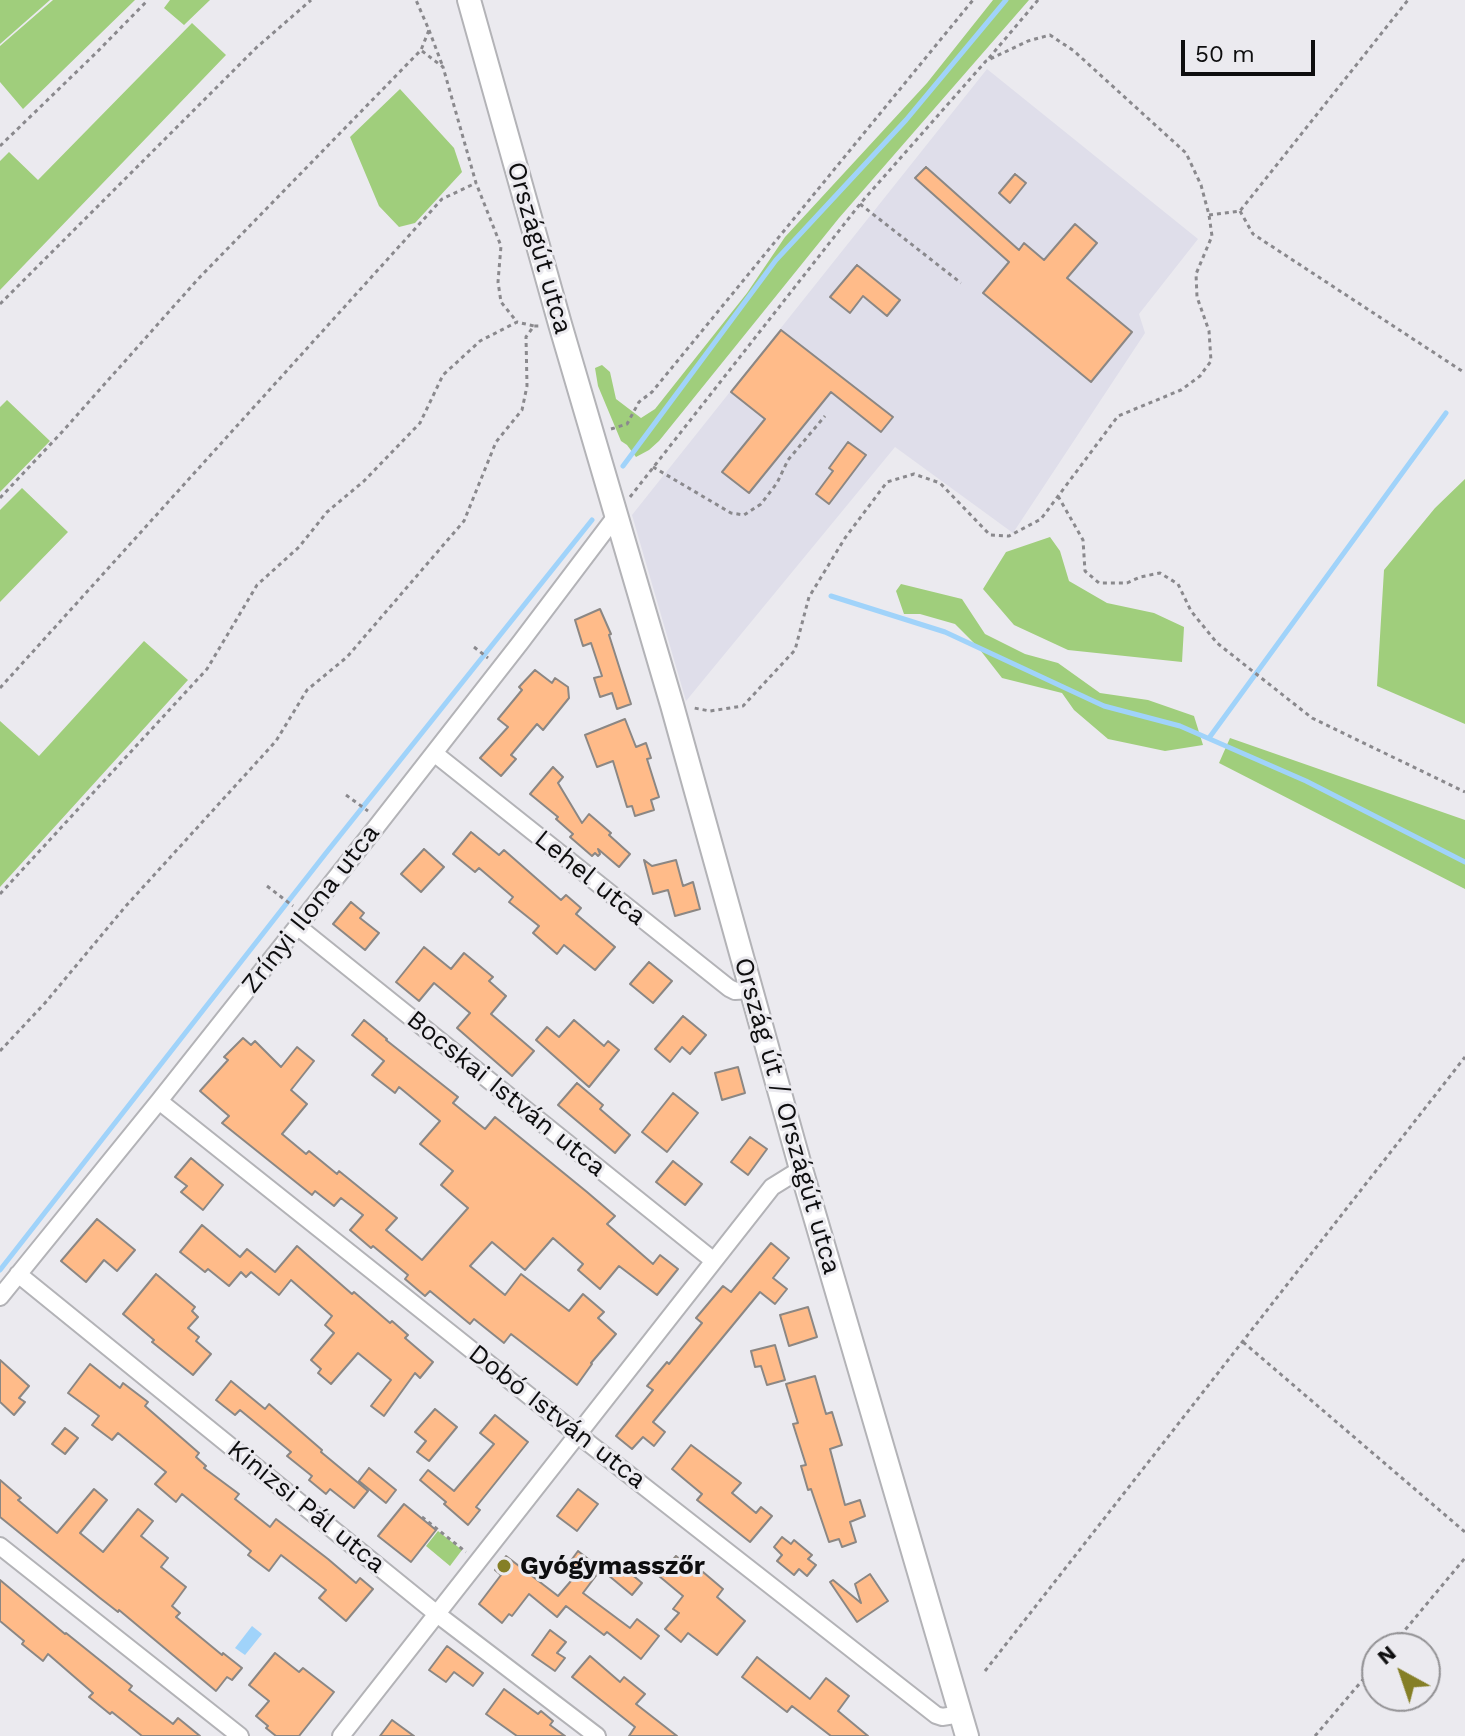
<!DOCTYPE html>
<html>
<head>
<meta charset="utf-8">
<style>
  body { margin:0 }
  #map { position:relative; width:1465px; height:1736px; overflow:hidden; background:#ebeaef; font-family:"Work Sans",sans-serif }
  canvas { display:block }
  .north { position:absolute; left:1361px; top:1632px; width:80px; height:80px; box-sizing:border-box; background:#ebeaef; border:2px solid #939295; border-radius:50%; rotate:320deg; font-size:22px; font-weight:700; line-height:32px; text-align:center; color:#0e0e0f }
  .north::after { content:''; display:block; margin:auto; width:28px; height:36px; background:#857f26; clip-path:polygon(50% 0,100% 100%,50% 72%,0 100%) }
  .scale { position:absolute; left:1181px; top:40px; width:134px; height:36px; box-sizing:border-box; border:4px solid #0e0e0f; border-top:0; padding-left:10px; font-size:24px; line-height:28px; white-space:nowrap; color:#0e0e0f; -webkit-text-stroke:6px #ebeaef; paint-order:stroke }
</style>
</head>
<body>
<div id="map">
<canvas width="1465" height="1736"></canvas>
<div class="north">N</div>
<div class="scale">50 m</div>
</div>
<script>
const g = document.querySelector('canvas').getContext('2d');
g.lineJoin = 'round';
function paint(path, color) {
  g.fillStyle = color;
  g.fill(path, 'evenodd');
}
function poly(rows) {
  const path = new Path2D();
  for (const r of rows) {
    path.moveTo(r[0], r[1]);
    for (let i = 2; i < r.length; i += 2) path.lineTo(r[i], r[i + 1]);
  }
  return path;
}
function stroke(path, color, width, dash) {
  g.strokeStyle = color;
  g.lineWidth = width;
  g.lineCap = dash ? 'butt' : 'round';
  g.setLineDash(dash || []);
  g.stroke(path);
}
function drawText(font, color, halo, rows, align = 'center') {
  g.font = font + ' "Work Sans",sans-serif';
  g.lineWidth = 6;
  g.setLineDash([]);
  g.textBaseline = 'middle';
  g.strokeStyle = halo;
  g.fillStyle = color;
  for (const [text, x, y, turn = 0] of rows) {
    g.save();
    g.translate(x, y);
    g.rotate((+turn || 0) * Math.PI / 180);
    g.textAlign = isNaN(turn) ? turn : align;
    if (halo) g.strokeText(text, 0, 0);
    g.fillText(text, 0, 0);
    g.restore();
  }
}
paint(poly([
  [987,69,1198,239,1139,314,1145,333,1013,533,895,447,686,701,632,515]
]), '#dfdeea');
paint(poly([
  [0,0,50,0,0,44],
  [53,0,135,0,23,109,0,82,0,46],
  [170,0,210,0,184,25,164,8],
  [993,0,1029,0,839,218,659,441,649,450,636,457,627,445,621,441,598,386,595,368,602,365,610,372,616,399,641,418,655,409,747,293,785,237,927,83],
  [192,23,226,55,0,290,0,161,9,152,38,180],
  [400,89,454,148,462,172,415,223,399,227,379,206,350,137],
  [7,400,50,441,0,492,0,407],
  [1465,479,1465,724,1377,686,1384,570,1435,508],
  [22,488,68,532,0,602,0,510],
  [1050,537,1060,551,1069,581,1107,603,1154,613,1184,627,1182,662,1068,650,1014,625,983,589,1006,552],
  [901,584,962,599,985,634,1025,654,1058,663,1100,693,1148,700,1194,716,1203,745,1165,751,1108,739,1074,710,1062,693,1002,678,977,646,955,624,920,614,904,614,896,591],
  [144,641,188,680,0,887,0,721,39,756],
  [1230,738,1465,820,1465,889,1219,763],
  [438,1531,462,1550,450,1566,426,1546]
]), '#a0ce7c');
paint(poly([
  [252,1626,262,1634,245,1655,235,1648]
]), '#a0d3fa');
stroke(poly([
  [623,466,776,260,906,120,1006,0],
  [831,596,945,632,1104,706,1180,726,1306,781,1465,862],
  [1209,738,1446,413],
  [0,1270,326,853,592,520]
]), '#a0d3fa', 5);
const building = poly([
  [926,167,1019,250,1024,243,1044,260,1075,224,1097,243,1067,278,1132,332,1091,382,983,293,1009,262,915,178,926,167],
  [1015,174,1026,183,1010,203,999,193,1015,174],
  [857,265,900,300,887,316,863,296,850,313,830,297,857,265],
  [781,330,893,417,881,432,831,392,749,493,722,472,765,419,731,392,781,330],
  [848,442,866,455,829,504,816,494,833,471,829,468,848,442],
  [600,609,611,634,609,635,631,704,617,709,612,693,600,697,594,678,602,676,591,643,583,646,575,620,600,609],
  [535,670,552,683,555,678,568,687,569,698,543,730,537,724,511,755,516,759,501,776,480,758,508,727,498,719,522,690,519,687,535,670],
  [625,719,636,747,646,743,651,758,647,759,659,797,651,800,654,810,635,816,632,806,627,807,613,761,597,767,585,735,625,719],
  [553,767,563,777,558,783,582,823,589,814,611,833,609,835,630,854,619,867,598,849,600,854,598,856,595,853,592,856,570,837,573,834,556,819,558,817,530,794,553,767],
  [471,832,499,855,504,850,561,900,566,895,581,908,576,914,615,947,595,970,564,945,557,954,533,933,539,926,509,902,513,897,479,868,475,872,453,854,471,832],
  [424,849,444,867,421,892,401,874,424,849],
  [644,860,652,866,676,860,683,886,693,882,700,909,675,916,668,890,653,894,644,860],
  [351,902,364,913,360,918,379,933,365,950,333,924,351,902],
  [424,947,451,969,464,953,493,977,489,981,506,996,491,1014,534,1051,512,1076,457,1028,470,1013,434,983,419,1001,396,982,424,947],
  [649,962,672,981,653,1003,630,984,649,962],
  [683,1016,706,1035,690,1054,682,1047,670,1062,655,1049,683,1016],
  [364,1020,387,1039,386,1040,458,1097,453,1103,485,1129,495,1117,587,1192,615,1216,607,1224,653,1264,660,1255,678,1269,657,1295,619,1266,600,1289,578,1270,583,1264,553,1238,525,1270,492,1242,470,1266,505,1295,521,1274,569,1311,583,1294,604,1312,598,1318,616,1334,591,1363,592,1364,577,1385,511,1334,504,1343,474,1319,470,1324,430,1291,425,1296,405,1279,408,1275,373,1246,371,1248,350,1230,363,1215,341,1198,334,1206,315,1191,312,1195,222,1123,229,1116,200,1091,228,1060,224,1057,243,1038,251,1045,255,1041,281,1067,297,1047,314,1061,291,1090,307,1104,282,1134,306,1154,309,1151,337,1174,339,1171,397,1218,386,1230,422,1260,468,1208,441,1185,453,1171,420,1144,440,1121,399,1087,395,1093,372,1075,384,1061,352,1035,364,1020],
  [574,1020,604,1046,608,1041,619,1050,589,1087,536,1040,547,1027,559,1037,574,1020],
  [738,1067,745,1093,722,1100,715,1073,738,1067],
  [577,1083,603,1105,600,1109,630,1135,615,1153,558,1105,577,1083],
  [673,1093,698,1113,667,1152,642,1132,673,1093],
  [750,1137,767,1149,748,1175,731,1162,750,1137],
  [191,1158,223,1185,203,1210,181,1192,187,1186,175,1177,191,1158],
  [673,1161,702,1184,685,1205,656,1182,673,1161],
  [97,1219,135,1250,117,1271,104,1260,86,1282,61,1261,97,1219],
  [202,1225,240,1257,247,1249,275,1272,297,1246,352,1294,354,1292,390,1323,392,1321,408,1335,405,1338,433,1362,420,1378,415,1373,384,1416,371,1406,391,1380,358,1353,331,1384,318,1373,321,1369,311,1360,334,1333,325,1325,332,1316,291,1280,279,1295,251,1272,246,1277,241,1272,229,1286,208,1269,205,1272,180,1252,202,1225],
  [771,1243,789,1258,773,1278,787,1289,775,1304,760,1292,653,1422,665,1432,654,1446,643,1437,632,1449,616,1436,653,1390,647,1386,667,1362,669,1364,702,1323,696,1318,723,1286,731,1292,771,1243],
  [156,1274,195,1307,192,1311,198,1317,188,1328,199,1337,196,1341,211,1354,193,1375,152,1342,154,1340,123,1314,156,1274],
  [808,1307,817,1337,789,1346,780,1315,808,1307],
  [775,1345,785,1380,767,1385,761,1366,755,1367,751,1351,775,1345],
  [0,1360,29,1386,19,1398,25,1402,14,1415,0,1402,0,1360],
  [90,1364,120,1388,123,1383,148,1402,145,1406,199,1453,196,1457,206,1466,204,1468,239,1494,235,1499,270,1527,276,1519,328,1559,356,1583,360,1578,373,1589,346,1621,319,1598,326,1590,281,1555,269,1571,248,1555,251,1551,182,1494,176,1502,155,1484,166,1472,118,1433,112,1440,92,1425,99,1416,68,1393,90,1364],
  [815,1376,826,1414,832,1412,842,1445,830,1449,845,1505,860,1500,865,1516,850,1522,856,1542,842,1547,839,1539,829,1542,811,1489,808,1490,801,1466,806,1465,793,1424,798,1423,786,1384,815,1376],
  [231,1381,265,1409,269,1404,322,1450,321,1452,368,1491,354,1508,330,1489,326,1494,309,1480,312,1476,287,1456,291,1452,240,1410,235,1415,216,1400,231,1381],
  [435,1409,457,1427,429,1461,417,1452,426,1441,415,1432,435,1409],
  [495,1415,528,1442,476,1507,480,1510,468,1525,444,1504,446,1502,420,1480,428,1470,454,1491,494,1444,480,1433,495,1415],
  [65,1428,78,1438,65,1454,52,1444,65,1428],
  [691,1445,741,1483,732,1493,756,1513,761,1507,772,1516,750,1542,697,1500,702,1494,672,1469,691,1445],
  [369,1468,396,1490,386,1503,359,1481,369,1468],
  [0,1480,21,1498,18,1500,57,1533,94,1489,107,1500,80,1533,103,1552,138,1509,153,1521,141,1536,168,1558,161,1567,186,1587,172,1606,180,1613,176,1617,222,1655,223,1653,242,1668,232,1680,227,1677,216,1691,119,1610,118,1612,100,1598,0,1517,0,1480],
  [578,1489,598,1504,577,1531,557,1516,578,1489],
  [404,1504,436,1530,411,1562,378,1536,404,1504],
  [782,1537,791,1544,794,1540,812,1555,808,1559,816,1565,807,1576,799,1569,794,1575,777,1561,782,1555,774,1547,782,1537],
  [578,1551,601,1569,583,1593,630,1628,637,1619,659,1636,641,1659,607,1632,604,1635,566,1606,557,1617,529,1594,512,1616,509,1614,502,1623,479,1604,501,1575,495,1570,506,1556,558,1596,577,1574,567,1566,578,1551],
  [676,1556,700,1576,703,1572,723,1589,717,1597,745,1621,717,1655,688,1633,681,1642,665,1629,679,1613,673,1609,683,1596,659,1576,676,1556],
  [618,1563,642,1583,632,1595,608,1575,618,1563],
  [870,1574,888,1601,857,1622,830,1582,833,1580,861,1603,855,1584,870,1574],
  [0,1580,65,1634,66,1633,132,1686,129,1690,173,1724,178,1718,200,1736,142,1736,112,1712,110,1714,89,1697,93,1693,48,1654,43,1661,22,1644,24,1641,0,1621,0,1580],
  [550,1630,566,1642,557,1653,565,1658,555,1671,532,1655,550,1630],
  [447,1646,483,1673,473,1686,454,1672,446,1682,429,1670,447,1646],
  [275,1653,299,1672,303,1668,334,1692,299,1736,276,1736,266,1728,268,1726,256,1716,269,1701,249,1685,275,1653],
  [590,1656,620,1682,624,1677,645,1694,636,1704,677,1736,629,1736,635,1727,572,1677,590,1656],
  [757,1657,810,1699,826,1678,849,1696,838,1711,868,1736,831,1736,792,1706,787,1712,742,1677,757,1657],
  [504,1689,538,1714,541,1711,553,1721,550,1725,565,1736,517,1736,486,1714,504,1689],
  [392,1720,414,1736,380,1736,392,1720]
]);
paint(building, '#ffbb89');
stroke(building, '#8b8784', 2);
const street = poly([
  [434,753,729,988,735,991,751,990],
  [297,926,714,1261],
  [159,1101,577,1434,936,1715,942,1717,961,1714],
  [18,1274,437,1614,597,1736],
  [0,1297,159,1101,377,826,520,643,616,516],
  [0,1546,240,1736],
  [341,1736,772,1187,801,1169]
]);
const secondary = poly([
  [469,0,560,324,672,705,801,1169,967,1736]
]);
stroke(street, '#b3b3b7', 20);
stroke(secondary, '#b3b3b7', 26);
stroke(poly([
  [429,30,443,67],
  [422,51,443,67,476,183,501,246,498,282,501,302,517,322],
  [989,58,1038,0],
  [0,146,97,52,148,0],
  [860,204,961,283],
  [1240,211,1253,234,1465,373],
  [1209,215,1240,211,1408,0],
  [0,304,256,48,311,0],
  [611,429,627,424,639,402,652,392,973,0],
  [653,467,731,513,744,515,761,504,777,483,788,460,825,416],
  [1058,496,1083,540,1085,571,1099,583,1127,583,1140,577,1160,573,1178,584,1191,611,1217,643,1312,718,1465,792],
  [630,497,860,204,986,61,1028,41,1050,35,1074,51,1186,153,1201,185,1209,215,1212,236,1196,274,1197,297,1209,331,1211,361,1200,376,1181,390,1118,416,1041,519,1009,536,990,535,940,483,914,474,887,482,845,538,809,597,795,650,743,706,710,711,694,708],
  [0,498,62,432,198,279,421,50,429,30,416,0],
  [474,647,488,658],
  [0,688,442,199,476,183],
  [346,795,368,811],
  [267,886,293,906],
  [0,894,207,669,257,585,299,547,327,512,364,481,420,423,443,375,480,341,517,322,534,326],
  [0,1051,45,1003,125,907,276,741,307,690,347,657,464,521,496,442,522,410,527,386,526,337,534,326,539,326],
  [1243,1342,1465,1532],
  [422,1517,466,1552],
  [1390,1648,1465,1558],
  [985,1671,1465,1057],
  [1315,1736,1377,1663]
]), '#8a898d', 3, [4, 4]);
stroke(street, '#fff', 16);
stroke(secondary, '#fff', 22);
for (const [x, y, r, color] of [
  [504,1566,8,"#857f26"]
]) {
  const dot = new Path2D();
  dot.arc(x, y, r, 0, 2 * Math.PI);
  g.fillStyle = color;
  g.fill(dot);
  stroke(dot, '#ebeaef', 3);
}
drawText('26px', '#0e0e0f', '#ebeaef', [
  ["Országút utca",539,248,74],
  ["Lehel utca",590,878,39],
  ["Zrínyi Ilona utca",311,909,-52],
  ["Bocskai István utca",506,1094,39],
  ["Ország út / Országút utca",787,1116,74],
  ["Dobó István utca",557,1417,38],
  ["Kinizsi Pál utca",306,1507,39]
]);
drawText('bold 26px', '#0e0e0f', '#ebeaef', [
  ["Gyógymasszőr",520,1566]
], 'left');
</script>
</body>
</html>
